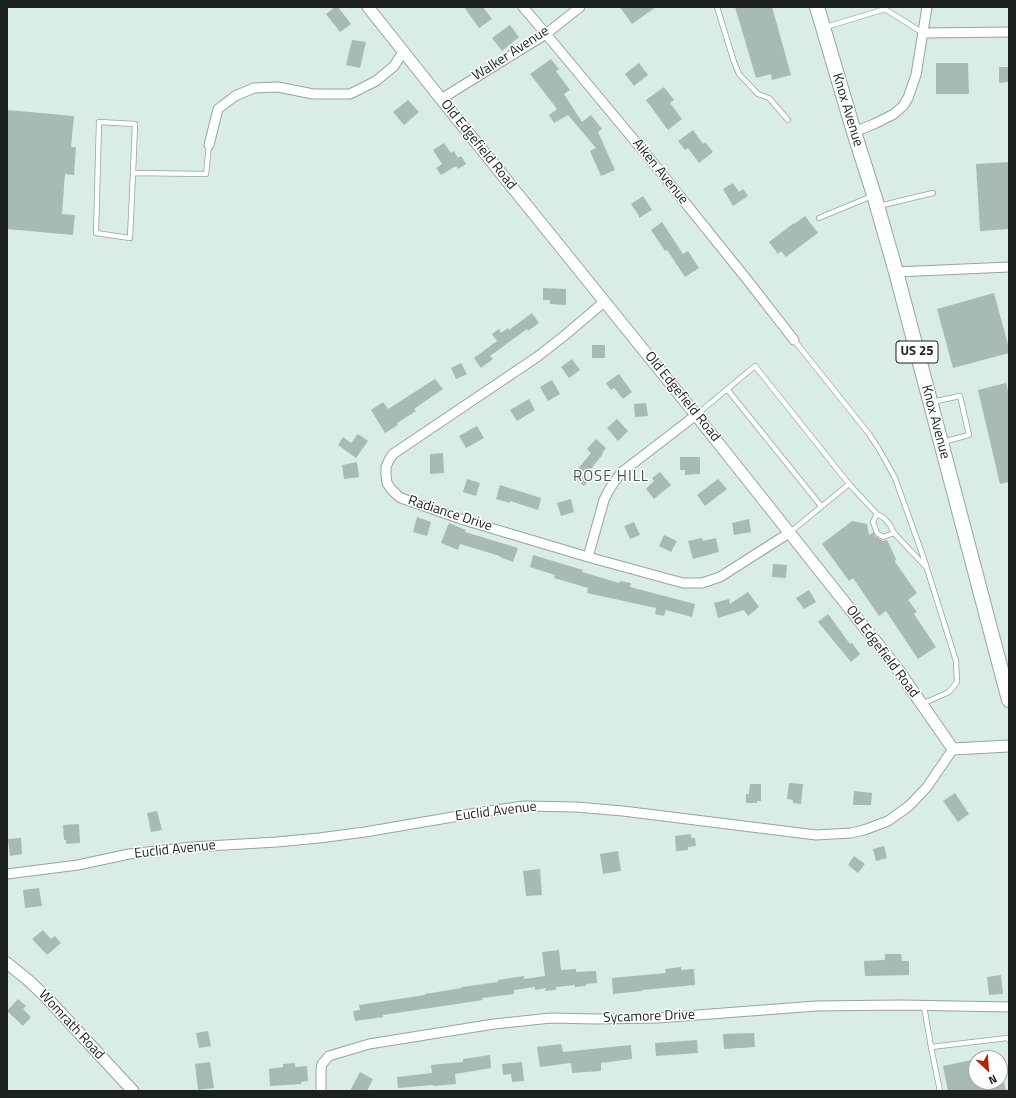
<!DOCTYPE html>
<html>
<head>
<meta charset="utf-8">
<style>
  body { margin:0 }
  #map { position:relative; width:1016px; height:1098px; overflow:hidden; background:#daece8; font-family:"Titillium Web",sans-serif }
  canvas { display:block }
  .frame { position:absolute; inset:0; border:8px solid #1b2120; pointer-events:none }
  .north { position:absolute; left:968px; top:1050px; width:40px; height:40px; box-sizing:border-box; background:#fff; border:1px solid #a4a6a6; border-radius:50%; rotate:154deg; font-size:11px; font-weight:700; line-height:16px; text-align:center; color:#1b2120 }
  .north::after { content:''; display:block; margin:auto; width:14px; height:18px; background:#b12505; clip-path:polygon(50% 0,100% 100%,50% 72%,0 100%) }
</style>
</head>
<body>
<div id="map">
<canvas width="1016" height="1098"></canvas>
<div class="frame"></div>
<div class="north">N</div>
</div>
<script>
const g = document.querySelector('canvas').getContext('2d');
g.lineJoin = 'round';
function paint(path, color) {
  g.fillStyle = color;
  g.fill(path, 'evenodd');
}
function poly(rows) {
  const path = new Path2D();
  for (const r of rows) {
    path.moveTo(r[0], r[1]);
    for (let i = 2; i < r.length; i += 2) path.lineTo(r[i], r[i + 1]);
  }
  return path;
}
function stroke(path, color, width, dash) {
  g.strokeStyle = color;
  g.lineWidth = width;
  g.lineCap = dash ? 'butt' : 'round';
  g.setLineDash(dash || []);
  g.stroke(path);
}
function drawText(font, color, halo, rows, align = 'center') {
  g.font = font + ' "Titillium Web",sans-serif';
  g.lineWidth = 3;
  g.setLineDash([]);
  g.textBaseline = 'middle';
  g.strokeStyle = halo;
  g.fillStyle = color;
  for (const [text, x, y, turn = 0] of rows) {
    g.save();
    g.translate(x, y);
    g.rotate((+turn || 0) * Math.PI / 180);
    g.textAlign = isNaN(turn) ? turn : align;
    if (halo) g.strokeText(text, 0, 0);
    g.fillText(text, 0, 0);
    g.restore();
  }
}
paint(poly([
  [335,7,338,7,351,24,340,32,326,14],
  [464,7,483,7,492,19,479,28],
  [620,7,656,7,632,24],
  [735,7,772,7,791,75,772,80,771,74,756,78],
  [510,25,519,37,502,51,492,38],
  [352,40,366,42,360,68,346,65],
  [551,59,559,69,556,71,570,90,564,94,582,122,591,115,602,129,598,132,615,170,601,176,590,151,596,148,568,115,554,123,549,115,557,109,530,74],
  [639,63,648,75,634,86,625,74],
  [936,63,968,63,969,94,936,94],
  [999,67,1009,67,1009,82,999,83],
  [664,87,674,100,670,103,682,119,668,130,646,100],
  [408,100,419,112,404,125,393,112],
  [7,110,74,116,71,147,76,147,74,175,65,174,62,214,75,215,73,235,7,229],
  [693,130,703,144,705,142,713,152,699,163,688,148,685,150,678,141],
  [444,143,451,153,454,151,458,158,461,156,466,164,458,169,456,166,441,175,436,168,442,164,433,150],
  [1009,162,1009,229,980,231,976,164],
  [733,183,739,192,743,189,748,196,733,206,723,189],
  [643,196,652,210,639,218,639,216,631,204],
  [805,216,818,233,786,257,781,251,778,254,769,242,794,223,794,224],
  [662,222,683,254,688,251,699,268,685,277,667,250,665,251,651,230],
  [543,288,566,289,566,305,550,304,550,300,543,300],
  [994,293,1009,348,1009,353,953,368,937,309],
  [532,313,539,323,528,331,527,329,490,356,493,359,481,368,474,358,497,341,492,334,499,329,501,333,508,328,509,330],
  [592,345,605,345,605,358,592,358],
  [572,359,580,370,569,378,561,367],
  [461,363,467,374,456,379,451,368],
  [619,374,632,392,623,399,614,388,611,390,606,383],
  [435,379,443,389,414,409,416,411,397,423,398,425,385,433,371,410,383,402,388,409],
  [552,380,560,394,548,401,540,387],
  [1006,383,1009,395,1009,482,1000,484,978,390],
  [529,399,535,410,517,421,510,410],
  [646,403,648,416,635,417,634,404],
  [617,419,628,431,618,441,607,428],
  [477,426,484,438,466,448,459,436],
  [358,434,368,441,356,458,338,445,343,437,351,443],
  [596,439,606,448,602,453,603,454,585,476,590,479,584,486,572,476,591,453,587,449],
  [443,453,444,473,430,474,430,454],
  [680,457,700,457,700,474,685,475,685,470,680,470],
  [357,462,359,477,344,479,342,465],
  [660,472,671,485,654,499,646,489,654,481,652,478],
  [467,479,480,483,476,496,463,492],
  [718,479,727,489,705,506,697,495],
  [500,485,541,498,538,510,510,501,510,503,496,499],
  [571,499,574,512,561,516,557,503],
  [417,517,431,522,427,536,413,532],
  [749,519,751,532,734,535,732,523],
  [852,521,867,524,869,535,873,532,875,536,881,540,883,541,887,540,896,559,895,562,917,593,908,600,917,612,914,614,936,647,918,659,886,611,879,616,853,578,849,581,822,544],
  [634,522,640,535,630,539,624,526],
  [449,523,466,530,465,532,518,548,513,562,500,557,500,556,460,544,458,550,441,543],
  [664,535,677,541,671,552,659,546],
  [702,538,703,541,716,538,719,552,693,559,688,541],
  [533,555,583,570,582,572,619,583,620,581,631,583,630,587,695,604,692,617,666,610,664,616,655,614,656,608,587,593,588,588,554,578,555,575,530,567],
  [773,564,787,565,786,578,772,577],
  [809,590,816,602,804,609,796,598],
  [748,592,759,607,748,616,744,610,718,618,714,603,729,599,730,604],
  [828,614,850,644,852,643,860,654,851,662,818,622],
  [789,783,803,784,801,804,793,803,793,800,787,799],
  [750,784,761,784,761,801,757,801,757,803,746,803,746,794,749,794],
  [854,791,872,793,871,805,853,805],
  [955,793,969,814,958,822,943,801],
  [157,811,162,830,151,832,147,813],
  [79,824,80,843,66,844,66,840,64,840,63,825],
  [691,834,691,838,695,838,696,846,688,847,688,850,676,851,675,836],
  [21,838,22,854,10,856,8,839],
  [884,846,887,858,876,861,873,849],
  [618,851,621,871,603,874,600,854],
  [854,856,865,864,858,873,848,865],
  [540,869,542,895,526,896,523,871],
  [39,888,42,906,25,908,23,890],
  [43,930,51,939,55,936,61,943,47,955,32,939],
  [559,950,561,970,576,969,576,972,596,971,597,983,586,984,586,986,575,987,575,985,556,987,556,990,545,991,546,988,535,990,535,987,514,990,514,994,482,998,483,1000,383,1015,383,1017,355,1021,353,1011,360,1010,359,1005,425,995,425,994,462,988,462,987,498,982,498,980,524,976,524,979,545,976,542,952],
  [885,954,901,954,902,961,909,961,909,975,865,976,864,961,885,960],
  [681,967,681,970,694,969,695,985,642,990,642,991,613,994,612,978,666,973,665,969],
  [1001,975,1003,994,989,995,987,977],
  [18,999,26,1006,23,1009,31,1017,23,1026,7,1011],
  [208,1031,211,1046,199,1048,196,1033],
  [754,1033,755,1047,724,1049,723,1034],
  [697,1040,698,1053,656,1056,655,1043],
  [561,1044,563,1052,631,1045,632,1059,601,1063,601,1071,572,1073,571,1063,540,1067,537,1047],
  [490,1055,491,1068,455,1074,456,1084,433,1086,433,1085,398,1088,397,1077,432,1073,431,1065,463,1062,463,1059],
  [976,1059,976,1082,1004,1082,1006,1091,948,1091,943,1066],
  [210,1062,214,1088,198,1090,195,1064],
  [522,1062,524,1081,512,1082,511,1074,503,1075,502,1064],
  [295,1063,295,1067,307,1066,308,1081,301,1082,301,1084,270,1086,269,1069,283,1067,283,1064],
  [360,1072,373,1079,367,1091,350,1091]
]), '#a8b9b6');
const service = poly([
  [717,7,734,62,739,74,758,94,769,98,788,120],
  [826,27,885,9,923,33],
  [133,173,130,238,96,233,99,122,135,124,133,173,206,174,209,145],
  [879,206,933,193],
  [819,218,872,196],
  [794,340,869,434,879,449,895,478,923,556,956,661,957,682,949,692,922,704],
  [727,389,821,506],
  [932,402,960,396,969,435,942,442],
  [696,415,755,366,849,484,789,533],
  [849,484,877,514,884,518,890,525,894,533,925,566],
  [877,514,873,522,877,533,883,537,894,533],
  [924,1006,931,1047,1007,1038,1009,1040],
  [931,1047,940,1091]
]);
const minor = poly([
  [523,7,546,34,654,164,749,282,794,340],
  [923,33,1009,32],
  [441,99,546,34,580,7],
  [854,132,874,124,894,114,903,106,908,98,916,75,927,7],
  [209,145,218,109,235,96,254,88,278,87,313,94,350,94,376,81,394,66,403,52],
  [896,272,1009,267],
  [604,302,564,336,537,357,393,454,389,460,386,467,386,475,387,483,391,489,397,495,401,498,464,520,588,557,683,583,702,583,720,577,789,533],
  [588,557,604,500,609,490,615,481,622,472,696,415],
  [7,874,78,865,129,854,191,847,277,842,319,838,365,832,482,812,524,806,576,807,623,811,816,835,851,833,864,830,888,821,909,806,927,787,953,749],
  [321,1091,321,1069,322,1064,329,1056,369,1044,494,1024,551,1018,596,1019,658,1018,816,1006,901,1005,1009,1007]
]);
const tertiary = poly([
  [368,7,441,99,696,415,896,667,953,749,1009,746],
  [7,963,28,980,46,997,133,1091]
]);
const primary = poly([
  [817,7,854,132,874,195,896,272,1009,700]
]);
stroke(service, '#94a5a1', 6);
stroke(minor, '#94a5a1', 11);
stroke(tertiary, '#94a5a1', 13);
stroke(primary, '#94a5a1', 16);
stroke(service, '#fff', 4.5);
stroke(minor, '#fff', 9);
stroke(tertiary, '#fff', 11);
stroke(primary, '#fff', 14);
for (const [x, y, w] of [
  [917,352,42]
]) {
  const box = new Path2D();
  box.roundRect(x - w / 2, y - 11, w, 22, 3);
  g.fillStyle = '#fff';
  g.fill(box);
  stroke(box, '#1b2120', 1);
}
drawText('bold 13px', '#1b2120', null, [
  ["US 25",917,352]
]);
drawText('14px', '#1b2120', '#fff', [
  ["Walker Avenue",511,54,-33],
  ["Knox Avenue",847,110,73],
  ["Old Edgefield Road",478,145,51],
  ["Aiken Avenue",660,172,51],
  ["Old Edgefield Road",682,397,51],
  ["Knox Avenue",935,422,75],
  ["Radiance Drive",450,514,18],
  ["Old Edgefield Road",882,652,53],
  ["Euclid Avenue",496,812,-7],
  ["Euclid Avenue",175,850,-6],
  ["Sycamore Drive",649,1017,-2],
  ["Womrath Road",71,1025,47]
]);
g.letterSpacing = '1px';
drawText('15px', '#475653', '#fff', [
  ["ROSE HILL",611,477]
]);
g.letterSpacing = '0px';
</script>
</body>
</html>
